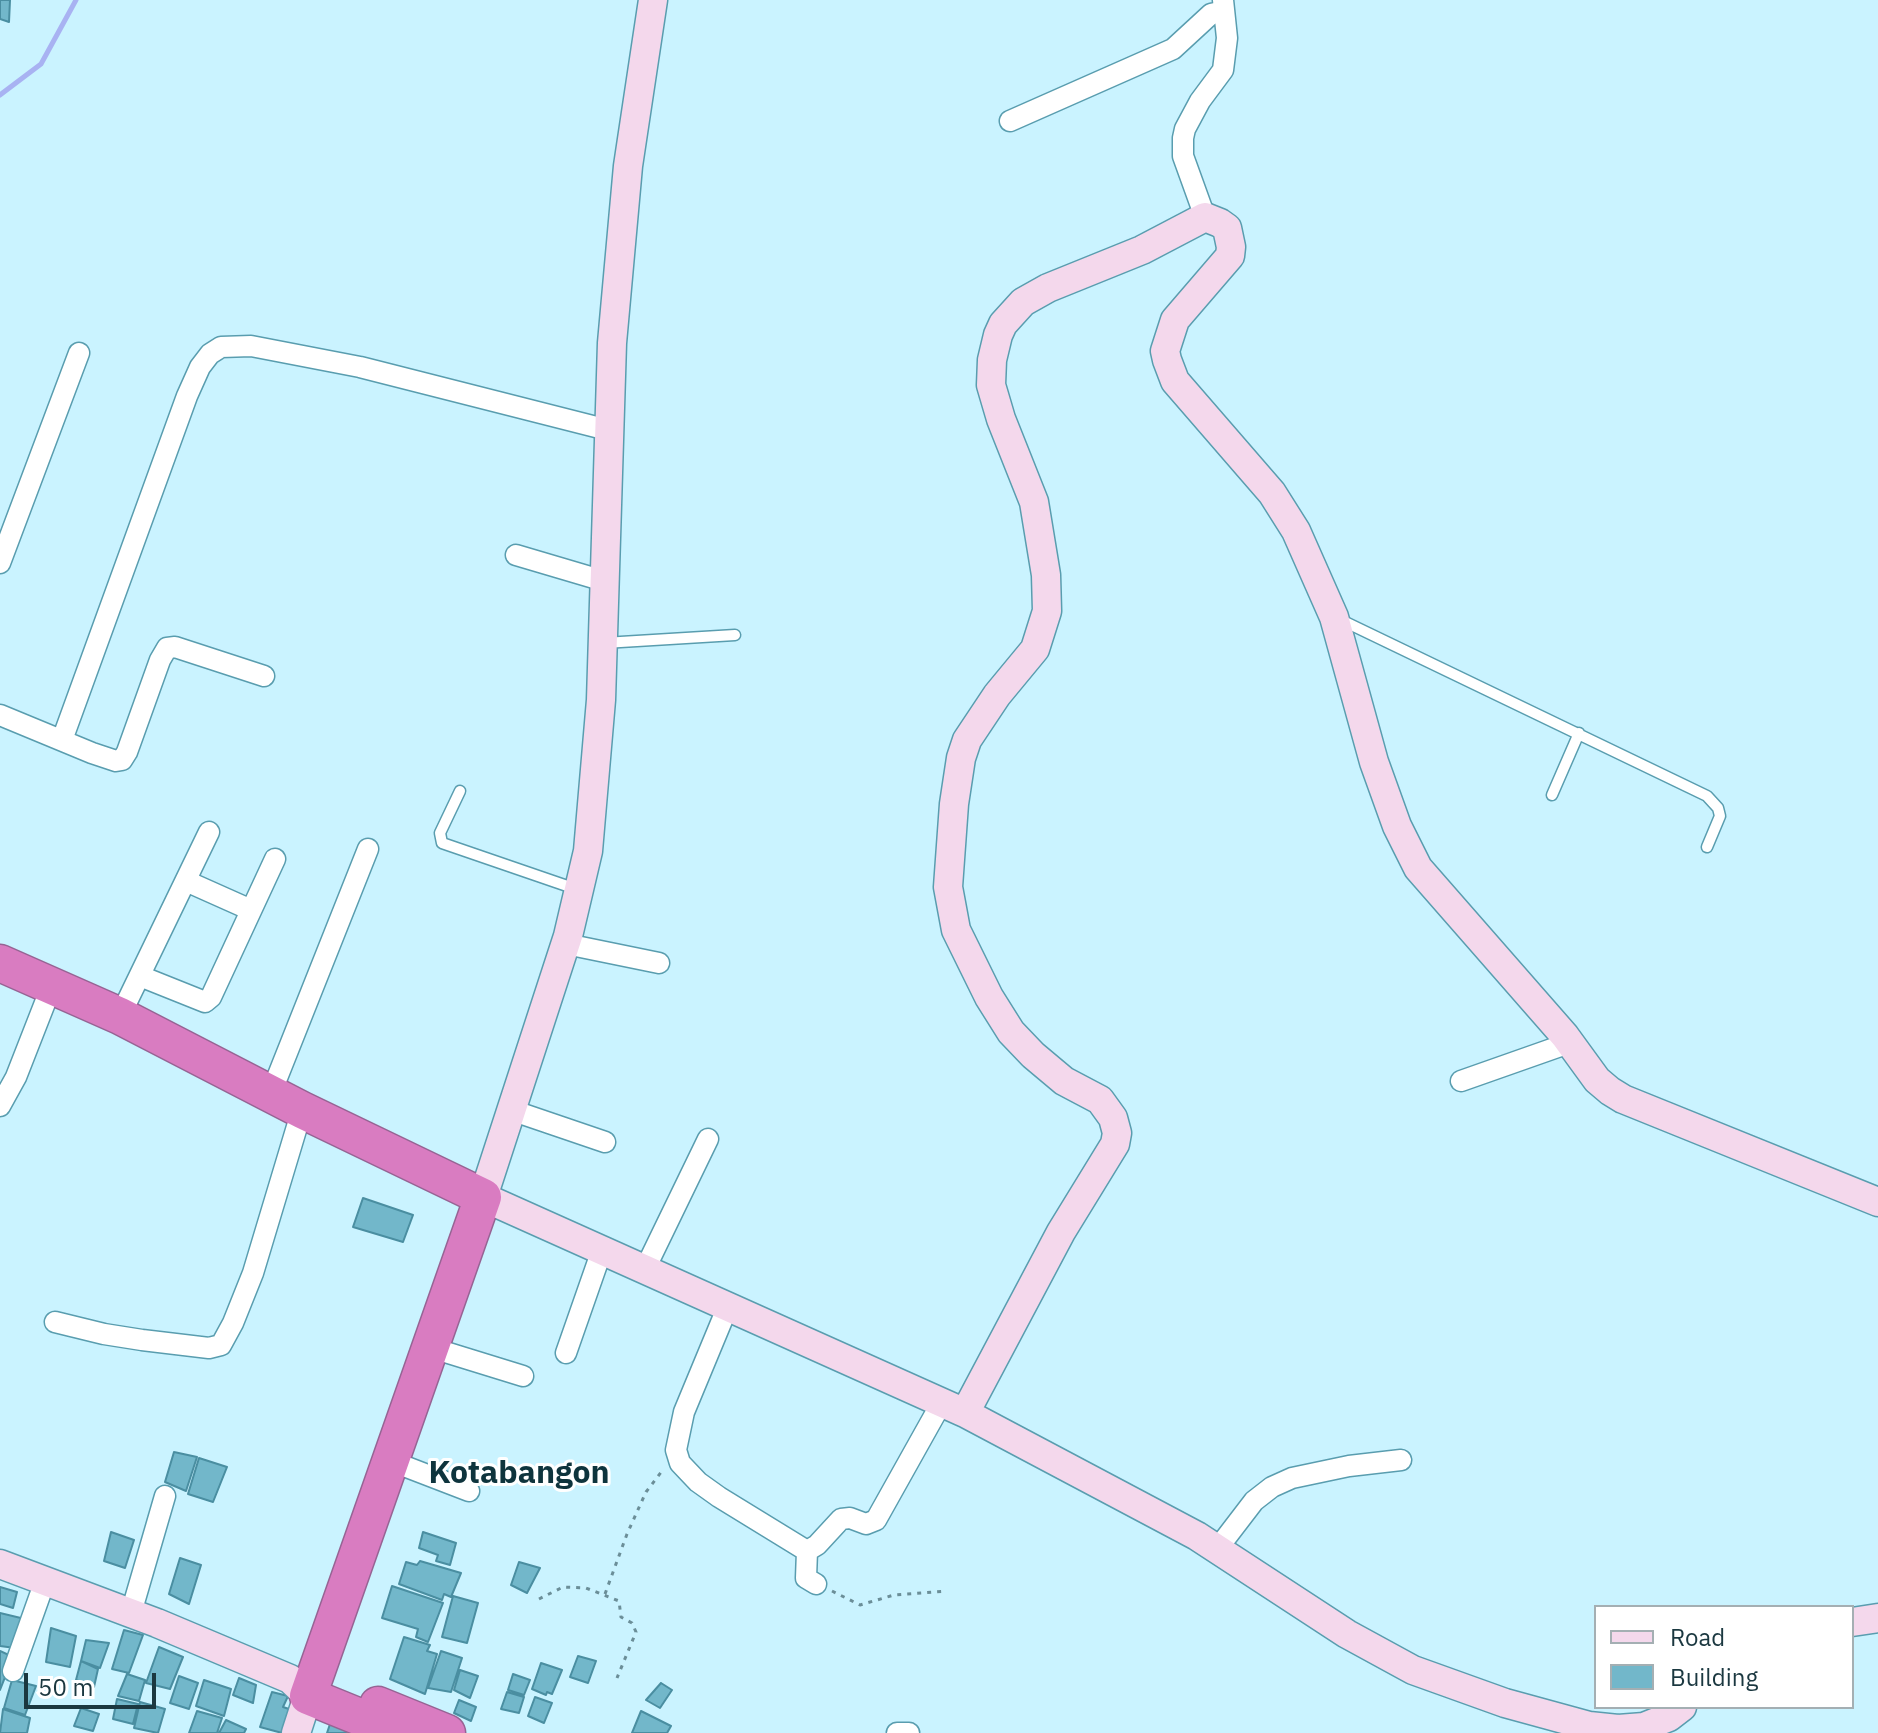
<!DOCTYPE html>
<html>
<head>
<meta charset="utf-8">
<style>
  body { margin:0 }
  #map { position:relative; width:1878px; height:1733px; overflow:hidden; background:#caf3ff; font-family:"IBM Plex Sans",sans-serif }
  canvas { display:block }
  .legend { position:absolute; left:1594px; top:1605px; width:260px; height:104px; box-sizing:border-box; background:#fff; border:2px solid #a4afb3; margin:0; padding:10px 14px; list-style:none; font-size:24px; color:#1b3840 }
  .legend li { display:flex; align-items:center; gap:16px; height:40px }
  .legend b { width:40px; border:2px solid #a4afb3 }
  .scale { position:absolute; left:24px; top:1673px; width:132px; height:36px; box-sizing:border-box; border:4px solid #1b3840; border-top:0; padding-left:10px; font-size:24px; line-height:28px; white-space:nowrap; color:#1b3840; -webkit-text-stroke:6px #fff; paint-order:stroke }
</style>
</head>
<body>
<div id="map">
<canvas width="1878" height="1733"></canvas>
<ul class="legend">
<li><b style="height:10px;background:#f4d8ec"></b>Road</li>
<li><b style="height:22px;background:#72b7ca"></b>Building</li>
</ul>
<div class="scale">50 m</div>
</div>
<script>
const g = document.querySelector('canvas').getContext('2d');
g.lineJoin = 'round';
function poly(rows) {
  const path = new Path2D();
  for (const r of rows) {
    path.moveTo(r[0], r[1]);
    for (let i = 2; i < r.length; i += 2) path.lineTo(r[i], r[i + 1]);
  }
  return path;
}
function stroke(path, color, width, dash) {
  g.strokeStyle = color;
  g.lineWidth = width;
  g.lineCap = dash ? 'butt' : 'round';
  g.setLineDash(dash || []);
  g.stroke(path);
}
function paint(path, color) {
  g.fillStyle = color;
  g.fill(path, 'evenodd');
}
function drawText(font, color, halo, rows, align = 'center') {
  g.font = font + ' "IBM Plex Sans",sans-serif';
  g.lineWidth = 6;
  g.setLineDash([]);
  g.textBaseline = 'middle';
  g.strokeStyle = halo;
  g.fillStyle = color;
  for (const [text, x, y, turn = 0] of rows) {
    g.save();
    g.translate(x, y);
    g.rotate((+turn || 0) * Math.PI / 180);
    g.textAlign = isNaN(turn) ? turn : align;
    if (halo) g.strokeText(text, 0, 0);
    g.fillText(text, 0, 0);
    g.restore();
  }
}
stroke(poly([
  [0,95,41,64,76,0]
]), '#a8b2f2', 5);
const building = poly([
  [0,0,10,0,9,22,0,19,0,0],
  [363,1198,413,1215,403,1242,353,1227,363,1198],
  [174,1452,197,1457,186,1491,165,1482,174,1452],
  [199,1458,227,1467,213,1502,188,1494,199,1458],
  [111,1532,134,1540,125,1568,104,1561,111,1532],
  [423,1532,456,1543,450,1565,436,1561,438,1555,419,1548,423,1532],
  [180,1558,201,1565,189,1604,169,1594,180,1558],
  [420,1561,461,1573,451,1597,444,1594,442,1600,399,1584,406,1562,417,1565,420,1561],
  [519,1562,540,1568,527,1593,511,1585,519,1562],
  [392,1586,443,1603,428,1642,416,1637,418,1629,382,1618,392,1586],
  [0,1587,17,1592,13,1608,0,1604,0,1587],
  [453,1596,478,1603,467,1643,442,1637,453,1596],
  [0,1613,25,1619,15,1648,0,1646,0,1613],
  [51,1628,76,1636,70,1667,46,1662,51,1628],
  [124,1630,143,1635,129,1673,112,1669,124,1630],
  [404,1637,430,1645,427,1651,437,1654,425,1694,390,1679,404,1637],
  [86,1640,109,1643,100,1668,81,1661,86,1640],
  [159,1647,183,1657,170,1689,146,1683,159,1647],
  [0,1651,13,1657,0,1690,0,1651],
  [441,1651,462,1658,451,1692,428,1688,441,1651],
  [578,1656,596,1661,588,1683,570,1677,578,1656],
  [81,1661,98,1669,94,1687,76,1680,81,1661],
  [541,1663,562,1670,552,1694,547,1692,546,1695,532,1689,541,1663],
  [460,1670,478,1676,470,1698,454,1690,460,1670],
  [127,1674,145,1680,139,1701,118,1696,127,1674],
  [513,1674,530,1680,524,1695,508,1690,513,1674],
  [179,1676,198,1683,189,1709,170,1703,179,1676],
  [239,1678,256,1685,253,1703,233,1695,239,1678],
  [12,1680,36,1686,25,1715,4,1708,12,1680],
  [204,1680,231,1689,224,1716,196,1706,204,1680],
  [661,1683,672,1690,660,1708,646,1700,661,1683],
  [272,1692,288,1696,283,1707,292,1710,282,1733,260,1727,272,1692],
  [507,1692,524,1697,519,1713,501,1709,507,1692],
  [535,1697,552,1703,544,1723,528,1716,535,1697],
  [117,1699,138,1704,133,1724,113,1719,117,1699],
  [459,1700,476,1707,471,1721,454,1713,459,1700],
  [140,1702,165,1709,158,1733,134,1728,140,1702],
  [81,1708,99,1714,93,1731,74,1726,81,1708],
  [3,1709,30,1718,27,1733,0,1733,3,1709],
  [197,1711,222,1718,217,1733,189,1733,197,1711],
  [641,1711,671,1726,667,1733,632,1733,641,1711],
  [332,1718,359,1733,327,1733,332,1718],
  [226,1720,246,1729,244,1733,219,1733,226,1720]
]);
paint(building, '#72b7ca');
stroke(building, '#4a8ea1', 2);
const lane = poly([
  [1339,619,1707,796,1718,808,1720,816,1707,847],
  [604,643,735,635],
  [460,791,440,833,442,843,576,889],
  [1552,795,1579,733]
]);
const street = poly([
  [1010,121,1173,49,1211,14,1224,11],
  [1205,217,1183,156,1183,138,1185,129,1200,101,1223,70,1227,38,1223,0],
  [516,555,604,581],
  [0,563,79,353],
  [0,715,92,753,116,761,122,760,127,752,160,660,167,648,175,647,264,676],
  [62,740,187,396,200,367,210,354,221,347,251,346,360,367,608,430],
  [186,881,251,910],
  [566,944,659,963],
  [140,976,205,1002,211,997,275,859],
  [120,1016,209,832],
  [1461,1081,1569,1043],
  [271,1093,368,849],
  [0,1106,16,1077,52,985],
  [511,1110,605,1142],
  [645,1269,708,1139],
  [728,1306,684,1412,676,1450,680,1463,698,1482,719,1497,807,1551],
  [55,1322,104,1334,142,1340,209,1348,221,1345,233,1323,253,1273,302,1110],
  [429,1347,523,1376],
  [566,1353,602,1250],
  [391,1461,469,1491],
  [1218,1548,1254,1501,1272,1487,1292,1478,1349,1466,1401,1460],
  [807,1551,817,1545,841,1519,850,1518,866,1524,876,1520,942,1402],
  [807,1551,806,1578,816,1584],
  [131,1613,165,1496],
  [13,1671,45,1581],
  [897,1733,909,1733]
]);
const secondary = poly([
  [653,0,628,166,612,343,601,700,588,851,568,936,483,1197,965,1413],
  [0,1564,157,1623,290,1679,308,1696,296,1733],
  [1852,1622,1878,1618],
  [1682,1707,1669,1717,1644,1727,1618,1729,1589,1726,1505,1703,1413,1670,1347,1634,1197,1536,965,1413,1061,1232,1115,1144,1117,1133,1113,1118,1100,1100,1064,1081,1033,1055,1011,1032,989,997,956,930,948,887,954,804,961,758,967,740,997,695,1035,649,1047,611,1046,575,1034,502,1001,419,991,385,992,360,998,335,1003,324,1023,302,1048,288,1142,250,1205,217,1220,223,1227,228,1231,247,1230,256,1175,320,1165,351,1167,360,1175,381,1272,493,1296,531,1334,617,1374,762,1397,826,1418,868,1565,1036,1597,1080,1610,1091,1623,1099,1878,1202]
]);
const highway = poly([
  [0,963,120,1016,302,1110,483,1197,308,1696,399,1733],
  [378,1705,447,1733]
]);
stroke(lane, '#599daf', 13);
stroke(street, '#599daf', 23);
stroke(secondary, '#599daf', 31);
stroke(highway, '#966494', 39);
stroke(poly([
  [832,1591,860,1605,894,1595,947,1591],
  [605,1594,627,1534,646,1492,662,1471],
  [539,1599,563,1587,586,1588,619,1601,621,1617,632,1623,636,1632,617,1678]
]), '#6b8e98', 3, [4, 6]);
stroke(lane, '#fff', 10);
stroke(street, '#fff', 20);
stroke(secondary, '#f4d8ec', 28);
stroke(highway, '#d97cc1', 36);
drawText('bold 32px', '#0e343d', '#fff', [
  ["Kotabangon",519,1474]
]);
</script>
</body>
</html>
